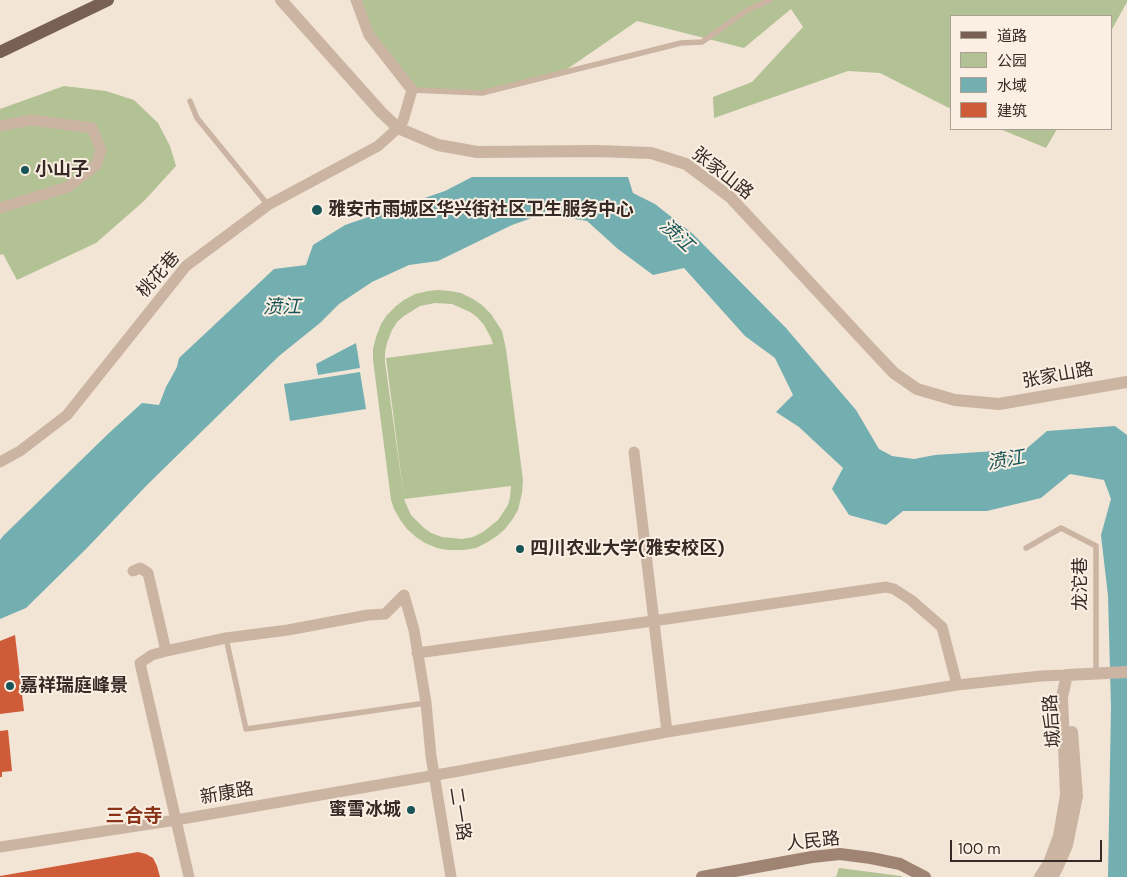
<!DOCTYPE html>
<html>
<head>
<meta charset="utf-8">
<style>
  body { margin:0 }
  #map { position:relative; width:1127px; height:877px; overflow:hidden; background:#f2e5d6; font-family:"DM Sans","Noto Sans SC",sans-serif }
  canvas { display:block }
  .legend { position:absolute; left:950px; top:15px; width:162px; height:115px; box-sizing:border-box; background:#faefe2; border:1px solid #aba096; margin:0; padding:6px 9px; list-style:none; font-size:15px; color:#352a25 }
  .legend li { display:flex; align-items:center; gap:10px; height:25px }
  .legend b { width:25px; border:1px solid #aba096 }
  .scale { position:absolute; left:950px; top:840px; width:152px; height:22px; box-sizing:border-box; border:2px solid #352a25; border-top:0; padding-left:6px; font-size:15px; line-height:18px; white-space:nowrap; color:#352a25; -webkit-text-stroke:4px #faefe2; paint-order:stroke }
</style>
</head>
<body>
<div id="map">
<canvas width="1127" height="877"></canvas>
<ul class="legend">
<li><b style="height:6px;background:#786054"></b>道路</li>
<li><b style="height:14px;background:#b3c295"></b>公园</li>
<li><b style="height:14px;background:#73afb1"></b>水域</li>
<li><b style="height:14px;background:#cf5c38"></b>建筑</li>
</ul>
<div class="scale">100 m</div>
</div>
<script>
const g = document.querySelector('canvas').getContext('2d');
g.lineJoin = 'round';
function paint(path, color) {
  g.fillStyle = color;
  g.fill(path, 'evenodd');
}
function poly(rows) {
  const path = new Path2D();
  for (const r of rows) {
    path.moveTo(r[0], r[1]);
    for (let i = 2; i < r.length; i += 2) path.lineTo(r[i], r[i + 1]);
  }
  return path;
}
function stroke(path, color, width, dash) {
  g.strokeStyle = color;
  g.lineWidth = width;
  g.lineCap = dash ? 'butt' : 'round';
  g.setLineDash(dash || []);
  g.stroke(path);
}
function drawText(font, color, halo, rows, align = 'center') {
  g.font = font + ' "DM Sans","Noto Sans SC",sans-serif';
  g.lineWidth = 4;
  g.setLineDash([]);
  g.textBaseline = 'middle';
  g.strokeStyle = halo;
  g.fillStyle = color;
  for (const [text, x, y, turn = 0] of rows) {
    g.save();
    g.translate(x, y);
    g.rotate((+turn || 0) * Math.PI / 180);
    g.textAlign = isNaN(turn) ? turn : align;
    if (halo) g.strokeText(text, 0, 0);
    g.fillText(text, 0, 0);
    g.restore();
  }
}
paint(poly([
  [356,0,1127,0,1127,2,1111,31,1111,16,951,16,951,109,880,73,848,71,714,118,713,97,752,82,803,27,791,9,744,48,637,21,560,74,481,93,412,90,369,35],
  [64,86,106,91,134,100,158,123,170,146,176,166,144,201,96,243,17,280,3,254,0,255,0,109],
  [1000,129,1057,129,1046,148],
  [438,290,450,291,461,293,473,299,482,305,491,314,502,331,506,349,523,480,522,493,518,510,512,520,505,529,497,536,486,543,476,548,464,550,448,550,437,548,425,543,416,537,407,529,401,521,394,509,391,500,373,360,373,349,376,337,381,324,387,315,396,306,404,300,415,294,428,291],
  [435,303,452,304,470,312,477,317,484,325,491,338,493,344,386,358,404,498,385,362,385,352,387,343,392,330,397,322,404,316,420,306],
  [511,486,510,497,508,505,498,520,483,532,473,537,462,539,442,537,431,533,424,528,411,515,404,499],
  [839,868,901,876,902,877,836,877]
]), '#b3c295');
paint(poly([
  [472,177,628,177,633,193,655,204,693,234,786,328,856,410,879,449,892,456,914,459,935,455,1026,449,1047,431,1115,426,1127,435,1127,877,1108,877,1111,707,1108,596,1101,535,1111,499,1104,480,1070,474,1041,498,987,511,903,511,886,525,849,515,832,489,843,468,799,427,776,412,793,395,775,358,745,336,684,268,653,275,618,249,587,221,543,214,512,225,438,261,409,265,372,282,339,304,320,323,279,356,148,484,86,549,26,608,0,619,0,540,3,536,109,433,142,403,159,405,166,387,177,367,179,358,274,269,306,265,313,245,345,225,445,191],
  [356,343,360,368,318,375,316,364],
  [360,372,366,409,290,421,284,384]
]), '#73afb1');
paint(poly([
  [15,635,24,711,0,714,0,641],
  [8,730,12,771,2,772,2,777,0,777,0,731],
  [138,852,146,854,153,858,157,866,160,877,0,877,0,876]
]), '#cf5c38');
stroke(poly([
  [412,90,482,93,681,43,702,42,746,11,770,0],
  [190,101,197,118,268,205],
  [1026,548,1061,528,1096,546,1096,673],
  [226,638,246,729,426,703]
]), '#cbb4a2', 5.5);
stroke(poly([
  [0,126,31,120,92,128,101,150,96,165,68,187,0,208],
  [634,452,667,732],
  [0,462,20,451,67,415,186,266,268,205,378,146,398,128,403,121,412,90,369,35,356,0],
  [133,571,140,568,148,573,166,651,152,655,140,663,189,877],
  [166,651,226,638,288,630,368,615,385,614,404,595,414,630,426,703,431,756,451,877],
  [417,653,653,621,886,587,894,589,911,600,942,627,957,685],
  [0,847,176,820,459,771,667,732,957,685,1041,676,1067,675]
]), '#cbb4a2', 11);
stroke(poly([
  [281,0,381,112,398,128,438,145,477,152,597,151,651,153,686,164,730,197,772,242,875,353,894,373,917,389,955,400,999,404,1127,382],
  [1067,675,1127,672],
  [1040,877,1049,863,1059,836,1066,795,1062,697,1067,675],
  [1052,877,1057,868,1067,845,1077,796,1072,732]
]), '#cbb4a2', 12);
stroke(poly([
  [702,877,812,857,840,854,871,858,900,864,925,877]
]), '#9f8373', 12);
stroke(poly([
  [0,52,108,0]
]), '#786054', 12);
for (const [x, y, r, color] of [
  [25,170,5,"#185559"],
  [317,210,6,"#185559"],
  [520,549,5,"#185559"],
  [10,686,5,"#185559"],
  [411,810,5,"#185559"]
]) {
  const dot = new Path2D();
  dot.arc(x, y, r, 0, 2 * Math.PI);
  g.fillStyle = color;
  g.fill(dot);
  stroke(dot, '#faefe2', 2);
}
drawText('bold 18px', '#352a25', '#faefe2', [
  ["小山子",35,170],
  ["雅安市雨城区华兴街社区卫生服务中心",328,210],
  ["四川农业大学(雅安校区)",530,549],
  ["嘉祥瑞庭峰景",20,686],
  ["蜜雪冰城",401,810,"right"]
], 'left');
drawText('18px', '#352a25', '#faefe2', [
  ["张家山路",722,174,38],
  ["桃花巷",159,275,-49],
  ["张家山路",1058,376,-10],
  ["龙沱巷",1081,584,-90],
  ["城后路",1053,721,-94],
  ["新康路",227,794,-10],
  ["二一路",459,814,81],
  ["人民路",813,842,-6]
]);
drawText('italic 19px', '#185559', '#faefe2', [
  ["𣸣江",676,236,43],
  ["𣸣江",282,308],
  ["𣸣江",1006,461,-10]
]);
drawText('bold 19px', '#893318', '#faefe2', [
  ["三合寺",134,817]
]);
</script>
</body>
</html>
